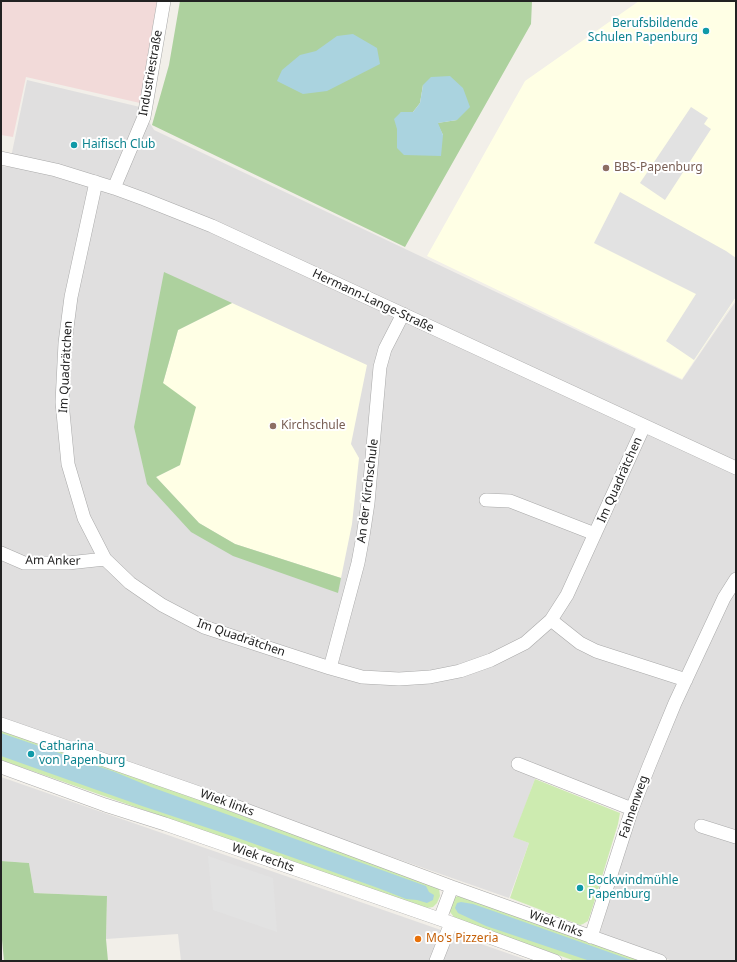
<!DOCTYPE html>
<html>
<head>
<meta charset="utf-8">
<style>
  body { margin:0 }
  #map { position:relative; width:737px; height:962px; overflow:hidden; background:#f2efe9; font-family:"Noto Sans",sans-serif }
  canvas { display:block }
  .frame { position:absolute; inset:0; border:2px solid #222; pointer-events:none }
</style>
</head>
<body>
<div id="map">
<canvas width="737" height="962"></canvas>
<div class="frame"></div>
</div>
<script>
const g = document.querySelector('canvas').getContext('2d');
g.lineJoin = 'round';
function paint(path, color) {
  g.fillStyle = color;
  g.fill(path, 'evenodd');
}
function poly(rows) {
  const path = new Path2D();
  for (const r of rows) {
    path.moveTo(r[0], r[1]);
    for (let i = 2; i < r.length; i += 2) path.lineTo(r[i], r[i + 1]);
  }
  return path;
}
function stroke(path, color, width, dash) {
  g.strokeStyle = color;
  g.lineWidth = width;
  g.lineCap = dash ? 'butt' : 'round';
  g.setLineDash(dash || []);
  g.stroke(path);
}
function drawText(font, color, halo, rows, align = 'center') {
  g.font = font + ' "Noto Sans",sans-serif';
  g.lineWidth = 4;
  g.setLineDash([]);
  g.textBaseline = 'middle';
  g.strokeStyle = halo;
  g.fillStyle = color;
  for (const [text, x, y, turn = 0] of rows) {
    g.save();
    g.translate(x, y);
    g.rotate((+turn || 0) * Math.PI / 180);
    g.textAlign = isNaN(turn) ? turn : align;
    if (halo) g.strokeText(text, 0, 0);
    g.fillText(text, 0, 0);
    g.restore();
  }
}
paint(poly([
  [27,80,140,107,154,130,682,380,736,301,736,570,721,596,630,802,539,768,514,837,529,843,509,898,1,720,1,166,9,167],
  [736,590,736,961,673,961,599,936,638,805,690,682,729,601],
  [1,777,530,961,181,961,178,934,106,939,107,896,34,893,29,863,1,861]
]), '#e0dfdf');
paint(poly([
  [1,1,157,1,140,103,26,77,13,137,1,135]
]), '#f2dad9');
paint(poly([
  [639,1,736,1,736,298,682,379,427,256,525,81],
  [232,303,367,365,351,444,359,458,352,524,341,578,235,544,199,523,156,477,180,465,163,383,178,330]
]), '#ffffe5');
paint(poly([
  [1,727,75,754,439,888,440,896,437,903,433,907,427,908,421,907,1,760],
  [535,779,620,813,618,824,593,906,588,921,583,924,580,925,510,898,529,843,513,837],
  [458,896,652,961,575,961,460,920,454,917,450,912,453,898]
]), '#cdebb0');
paint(poly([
  [180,1,532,1,531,24,405,247,152,125,169,65],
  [423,85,457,120,437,123,443,135,397,148,397,129,401,112,413,112,420,103],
  [164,272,232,303,178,330,163,383,196,407,180,465,156,477,199,523,235,544,341,578,338,593,233,556,191,532,147,484,134,427],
  [1,861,29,863,34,893,107,896,106,939,108,961,4,961,1,929]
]), '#add19e');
paint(poly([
  [691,107,708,118,704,124,711,129,665,200,640,183],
  [620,192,726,251,736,258,736,297,694,360,666,341,696,294,594,243],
  [208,856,273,878,277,932,213,910]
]), '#e2e2e2');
paint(poly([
  [353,34,377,48,380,64,327,91,303,94,277,81,282,70,300,55,316,51,337,36],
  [450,76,463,88,470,107,457,120,438,123,443,135,441,156,404,155,397,148,397,129,394,119,401,112,413,112,420,103,423,85,431,77],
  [1,733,115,772,151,787,426,886,429,892,434,895,433,900,427,903,417,900,406,899,378,888,235,837,142,806,1,756],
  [461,902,473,904,496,912,634,961,590,961,486,926,458,913,455,908,457,903]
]), '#aad3df');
const minor = poly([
  [1,158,56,170,114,188,144,199,212,226,736,468],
  [96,182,71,297,65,343,62,402,68,464,84,518,105,559,130,583,162,605,204,627,330,668,362,677,399,679,430,677,460,671,491,660,525,643,551,620,567,595,644,426],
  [114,188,144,117,164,1],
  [486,500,510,501,595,534],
  [1,553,24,563,68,563,105,559],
  [551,620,580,643,596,651,686,680],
  [330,668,358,563,363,536,368,503,380,367,385,349,403,314],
  [1,724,222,801,452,887,660,961],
  [518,764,632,809],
  [1,767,105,805,165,824,451,923,555,961],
  [701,826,736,837],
  [440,919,452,887],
  [591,937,632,809,649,766,675,703,724,598,736,579],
  [436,961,451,923]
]);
stroke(minor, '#a9a9a9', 14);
stroke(minor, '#fff', 13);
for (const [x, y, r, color] of [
  [706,31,4,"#0f9aa8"],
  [74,145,4,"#0f9aa8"],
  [606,168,4,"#8d6e63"],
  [273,426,4,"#8d6e63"],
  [31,754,4,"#0f9aa8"],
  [580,888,4,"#0f9aa8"],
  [418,939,4,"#e8710a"]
]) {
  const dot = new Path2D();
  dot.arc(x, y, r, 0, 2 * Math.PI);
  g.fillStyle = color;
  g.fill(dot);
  stroke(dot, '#fff', 1.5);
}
drawText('12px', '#0d838f', '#fff', [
  ["Berufsbildende",698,24,"right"],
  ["Schulen Papenburg",698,38,"right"],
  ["Haifisch Club",82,145],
  ["Catharina",39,747],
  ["von Papenburg",39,761],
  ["Bockwindmühle",588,881],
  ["Papenburg",588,895]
], 'left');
drawText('12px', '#222', '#fff', [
  ["Industriestraße",151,73,-80],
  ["Hermann-Lange-Straße",373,301,25],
  ["Im Quadrätchen",66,367,-87],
  ["Im Quadrätchen",620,480,-66],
  ["An der Kirchschule",368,491,-83],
  ["Am Anker",53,561,1],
  ["Im Quadrätchen",241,638,19],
  ["Wiek links",227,803,20],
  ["Fahnenweg",634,807,-71],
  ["Wiek rechts",263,858,19],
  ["Wiek links",556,924,20]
]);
drawText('12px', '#785e54', '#fff', [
  ["BBS-Papenburg",614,168],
  ["Kirchschule",281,426]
], 'left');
drawText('12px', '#c56008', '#fff', [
  ["Mo's Pizzeria",426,939]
], 'left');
</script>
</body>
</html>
